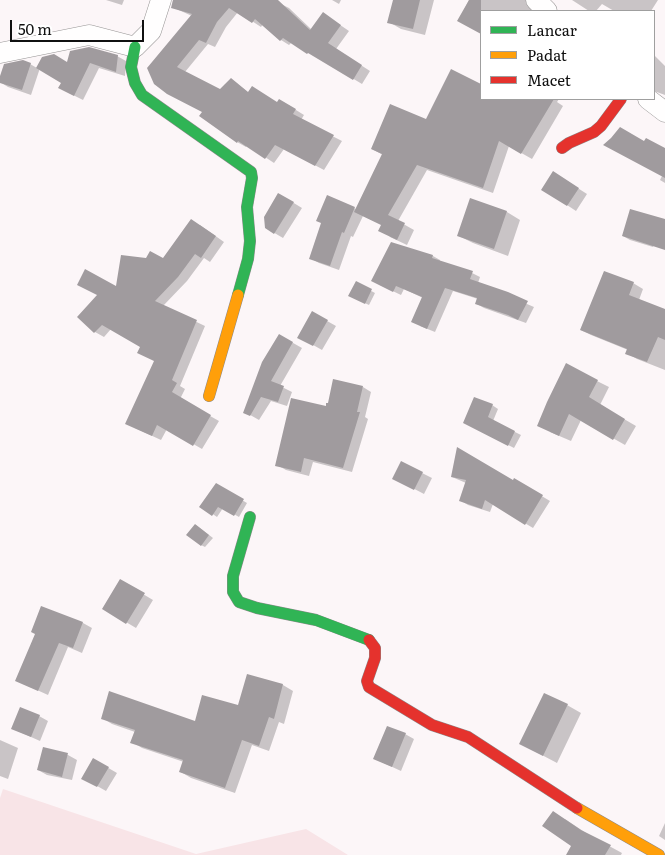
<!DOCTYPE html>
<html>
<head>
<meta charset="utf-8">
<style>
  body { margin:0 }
  #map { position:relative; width:665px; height:855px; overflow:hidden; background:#fcf6f8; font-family:Literata,serif }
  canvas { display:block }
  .legend { position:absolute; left:480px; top:10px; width:175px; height:90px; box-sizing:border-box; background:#fff; border:1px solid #9f9f9f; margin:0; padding:6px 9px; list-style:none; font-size:15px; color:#101010 }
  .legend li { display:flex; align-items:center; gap:10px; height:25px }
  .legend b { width:25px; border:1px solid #9f9f9f }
  .scale { position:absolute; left:10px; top:20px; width:134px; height:22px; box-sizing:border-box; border:2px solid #101010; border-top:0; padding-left:6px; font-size:15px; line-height:18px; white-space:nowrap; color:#101010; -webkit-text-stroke:4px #fff; paint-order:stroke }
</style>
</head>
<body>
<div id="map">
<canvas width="665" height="855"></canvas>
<ul class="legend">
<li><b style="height:6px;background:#30b455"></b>Lancar</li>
<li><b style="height:6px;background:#ff9f0a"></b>Padat</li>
<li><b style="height:6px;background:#e5322d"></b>Macet</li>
</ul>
<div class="scale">50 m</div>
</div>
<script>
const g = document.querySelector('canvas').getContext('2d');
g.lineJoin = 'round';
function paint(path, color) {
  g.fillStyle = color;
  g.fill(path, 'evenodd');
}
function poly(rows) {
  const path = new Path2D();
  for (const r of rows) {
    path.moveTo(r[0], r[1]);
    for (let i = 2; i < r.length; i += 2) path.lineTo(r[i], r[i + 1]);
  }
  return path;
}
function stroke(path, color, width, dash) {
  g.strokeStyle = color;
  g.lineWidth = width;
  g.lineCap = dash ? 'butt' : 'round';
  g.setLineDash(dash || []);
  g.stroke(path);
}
paint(poly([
  [3,789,196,854,306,829,348,855,0,855,0,798]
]), '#f8e4e7');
paint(poly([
  [106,0,124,0,122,5],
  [173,0,273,0,289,8,312,30,324,14,349,31,336,49,370,71,362,84,292,42,289,45,281,40,263,24,261,27,238,12,226,27,215,47,208,44,185,72,220,91,231,79,249,93,278,104,288,105,304,115,301,120,342,141,324,170,284,149,274,163,247,145,246,147,237,142,204,112,168,93,192,16,172,7],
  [332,0,341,0,339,4],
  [394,0,434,0,425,35,401,29,389,22],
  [469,0,527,0,535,11,481,11,481,33,459,20],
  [572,0,658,0,651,11,614,11,602,4,596,11,589,11],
  [654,55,665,66,665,95,654,91],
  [117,56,126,61,125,76,99,68,83,100,69,93,63,82,40,68,31,95,8,87,0,82,0,80,30,64,37,68],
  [481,83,481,99,559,99,557,102,563,106,532,159,509,146,493,193,427,170,398,221,414,230,407,245,390,237,383,225,363,216,353,237,351,236,339,270,319,263,310,258,322,223,328,197,356,209,383,155,372,149,426,120,480,85],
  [645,142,665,149,665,183,660,180,662,176],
  [562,178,587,194,576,211,567,205],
  [279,194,302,208,283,238,266,228],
  [471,200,507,212,520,220,508,256,473,243,459,236],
  [665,224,653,247,630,240,623,236],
  [200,225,224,242,210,262,204,258,187,281,163,306,205,326,180,386,185,389,180,399,219,421,202,449,167,429,161,440,135,428,156,361,142,347,111,329,104,337,95,332,78,317,117,288,163,260],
  [392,244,433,256,440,260,440,262,472,273,480,277,478,283,534,307,526,323,484,308,477,304,478,299,453,291,435,332,420,326,423,298,404,289,401,295,380,285],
  [356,283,375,293,369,305,354,298],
  [633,283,643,289,639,300,665,311,665,370,637,359,627,353,628,350,591,335,581,330],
  [313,313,336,326,322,350,299,337],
  [279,335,302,348,280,386,292,392,287,406,271,401,259,420,245,412],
  [597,381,609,387,600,405,636,426,625,445,581,420,571,441,550,432],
  [363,387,371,392,365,417,368,419,352,472,313,462,309,476,286,470,277,465,326,407],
  [492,405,498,409,493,421,521,435,514,448,471,426],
  [402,463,432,478,424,494,403,483],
  [452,477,513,482,515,480,550,501,533,528,493,504,490,512,468,505,460,500,466,483],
  [216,485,247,503,239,517,223,508,217,517,201,506],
  [196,525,213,538,205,547,201,545],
  [121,581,153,600,136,628,104,609],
  [42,607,83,623,92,628,82,653,68,647,48,695,17,681,36,634],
  [248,675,283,685,293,691,284,724,279,722,269,751,252,745,235,793,191,778,181,772,184,762,142,748,132,742,135,732,112,724,102,718,196,723,239,706],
  [567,705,581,713,557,763,521,744],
  [39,716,48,721,40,741,13,729],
  [405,734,414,739,401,771,375,759],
  [0,740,18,748,8,779,0,776],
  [44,748,68,755,77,760,72,780,47,775,38,770],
  [93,759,117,773,106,791,83,778],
  [565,819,589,835,622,853,621,855,567,855,573,846],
  [665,823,665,840,659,836]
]), '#0003');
paint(poly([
  [173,0,278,0,310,30,323,12,341,25,328,43,362,65,353,80,308,53,307,54,283,38,280,41,255,19,252,23,229,8,217,22,206,43,199,40,177,67,220,89,231,78,248,92,252,86,277,102,279,99,296,109,293,114,334,135,315,166,275,145,265,159,238,141,237,143,199,116,202,112,167,94,154,84,147,68,192,14,171,8],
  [393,0,420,0,413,29,387,23],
  [469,0,481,0,481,34,457,21],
  [89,47,118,55,116,72,90,63,74,96,58,88,61,83,36,68,42,57,54,54,67,62,70,51],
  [23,60,31,63,22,90,0,83,0,76,4,64],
  [451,69,481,84,481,99,554,99,521,154,499,141,483,188,417,165,388,215,405,223,397,240,378,231,381,225,354,212,382,154,371,149,390,104,426,119],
  [620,127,644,141,646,138,665,148,665,178,603,145,611,138],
  [553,171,579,188,567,206,541,190],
  [278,193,294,202,274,234,265,228,264,217],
  [327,195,355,207,344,233,342,232,330,266,309,259,321,223,316,221],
  [470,198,507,211,494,249,457,236],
  [630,209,665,219,665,250,622,236],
  [191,219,216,236,201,258,195,254,178,277,155,301,197,320,172,380,177,383,172,392,211,415,193,446,157,425,152,436,125,424,154,361,137,353,140,347,102,325,94,333,77,317,97,295,77,285,85,269,116,286,121,255,146,258,150,251,163,258],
  [391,242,433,255,432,258,473,271,470,279,508,292,528,301,518,320,508,315,475,304,477,298,445,288,427,329,411,322,422,297,396,286,393,292,371,281],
  [604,271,634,282,629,295,665,309,665,340,658,337,647,362,625,354,627,349,580,330],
  [356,281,372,289,365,304,348,296],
  [312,311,328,320,313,346,297,338],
  [279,334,293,342,271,381,284,386,278,402,261,397,250,416,243,413,262,362],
  [566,363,598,380,589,397,625,419,613,440,569,414,559,436,537,426,547,402],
  [333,379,363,386,357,412,360,412,343,468,304,458,301,472,275,466,291,398,326,406,326,403,328,403],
  [474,397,493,404,488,417,515,431,508,446,463,423],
  [457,447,513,480,514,478,543,495,525,525,485,500,482,509,459,501,466,480,451,477],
  [401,461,423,472,414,490,392,479],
  [216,483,244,499,234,516,218,507,212,516,199,507],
  [195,524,209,535,201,546,186,535],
  [120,579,145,593,126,624,102,609],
  [41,606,83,622,73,648,59,643,38,691,15,681,35,634,31,632],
  [247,674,283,684,274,719,269,717,259,746,242,740,225,788,179,772,183,760,130,743,135,730,101,719,109,691,195,721,202,695,238,705],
  [544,693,568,704,543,756,519,744],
  [20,707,40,715,31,737,11,729],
  [387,726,406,733,392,767,373,759],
  [43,747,68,753,62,777,37,770],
  [93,758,109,767,97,787,81,779],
  [553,811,581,830,611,845,605,855,566,855,571,846,542,826]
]), '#a09b9e');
const street = poly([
  [536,0,547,11],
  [0,53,89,35,135,47,151,31,161,0],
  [648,99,665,112]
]);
const fast = poly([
  [135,47,131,67,135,83,142,95,251,172,252,178,247,207,250,241,248,259,238,295],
  [250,517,233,576,233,592,239,602,257,608,316,620,369,640]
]);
const slow = poly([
  [209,396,238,295],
  [577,808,659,855]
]);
const jam = poly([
  [562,148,569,143,594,132,601,126,621,99],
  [369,640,375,648,375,658,367,681,369,687,432,725,468,737,577,808]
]);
stroke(street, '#969494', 21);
stroke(fast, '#8d8a8b', 12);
stroke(slow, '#8d8a8b', 12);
stroke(jam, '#8d8a8b', 12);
stroke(street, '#fffefe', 20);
stroke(fast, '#30b455', 11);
stroke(slow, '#ff9f0a', 11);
stroke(jam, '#e5322d', 11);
</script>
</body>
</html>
